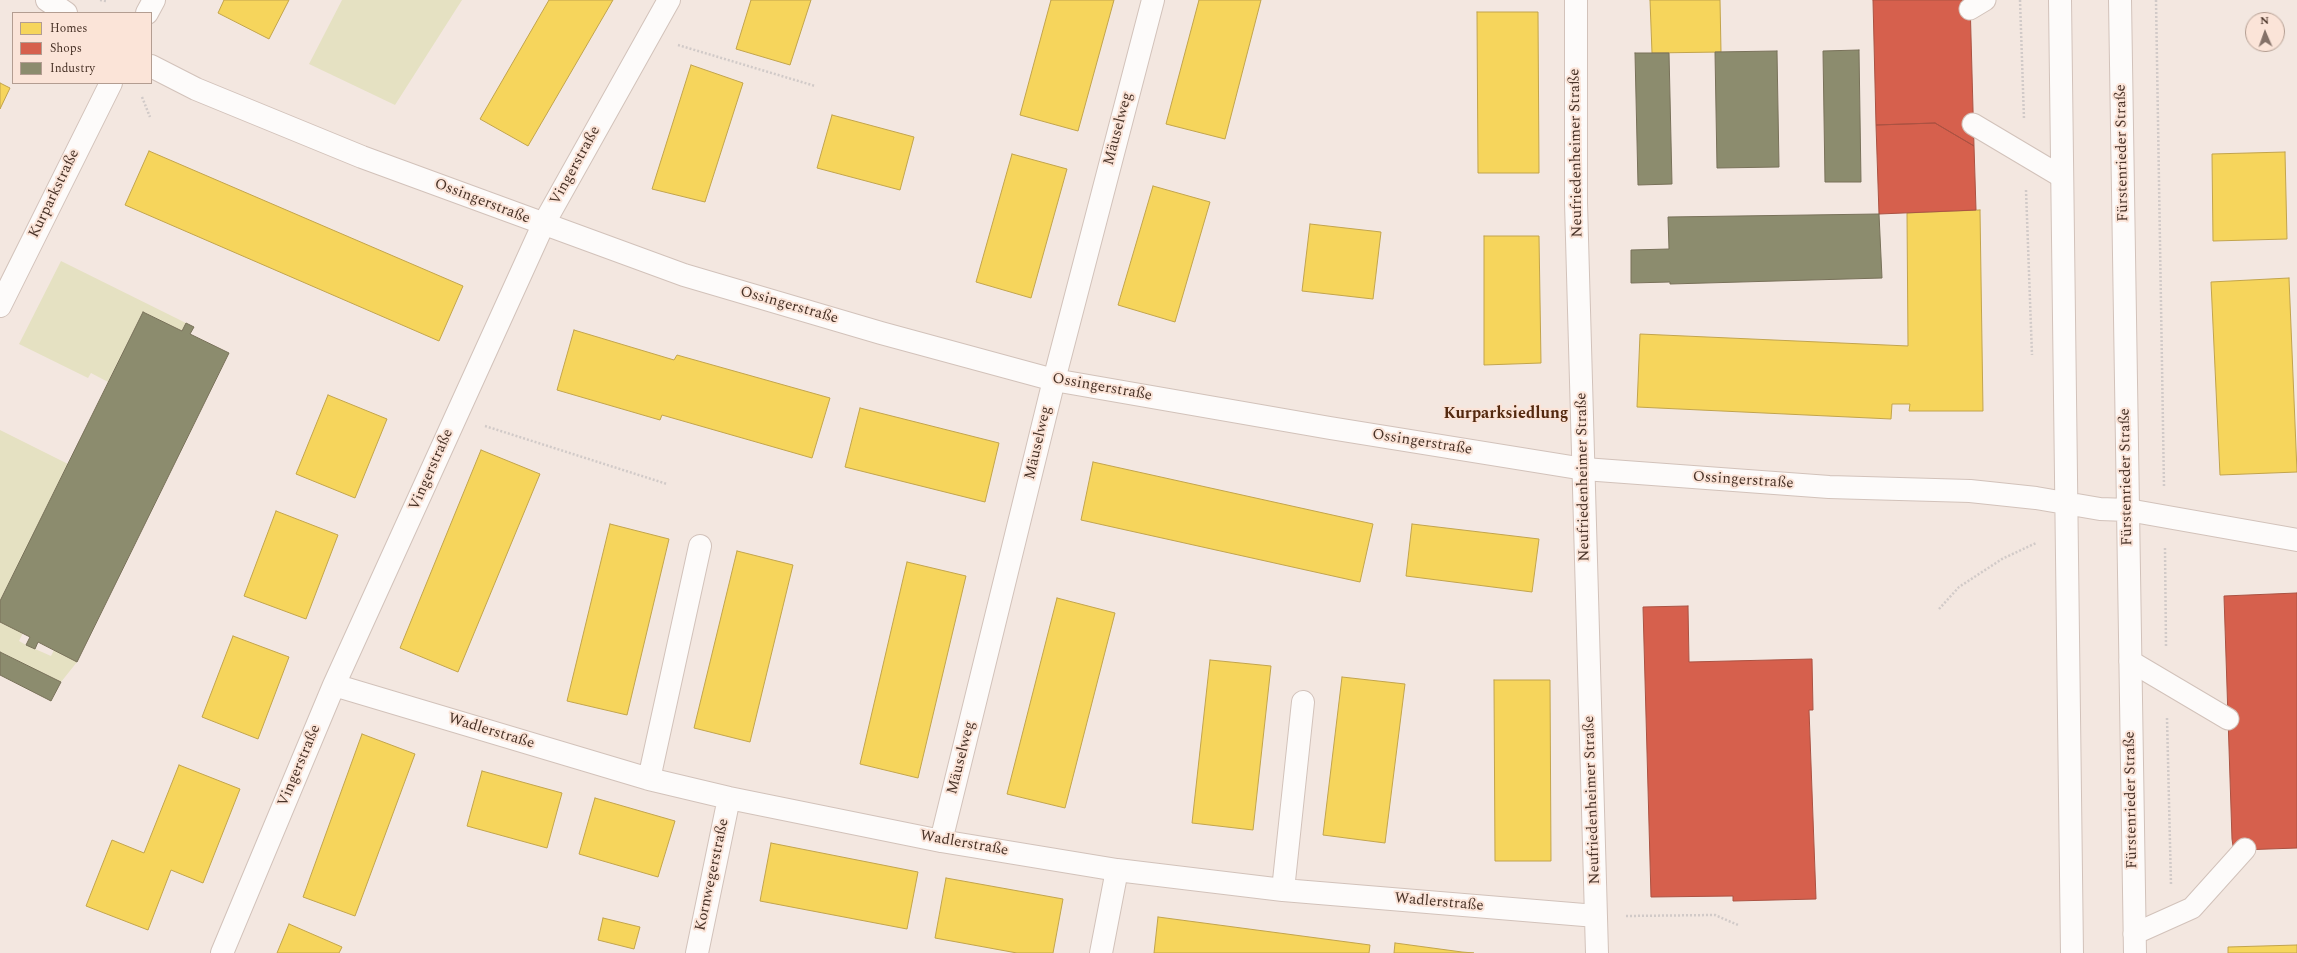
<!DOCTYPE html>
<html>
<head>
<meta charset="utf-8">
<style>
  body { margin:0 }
  #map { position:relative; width:2297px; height:953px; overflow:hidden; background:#f3e7e0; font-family:Spectral,serif }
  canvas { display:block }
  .legend { position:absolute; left:12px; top:12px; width:140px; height:72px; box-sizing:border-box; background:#fbe4d8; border:1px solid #b39d91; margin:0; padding:5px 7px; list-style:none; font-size:12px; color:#483227 }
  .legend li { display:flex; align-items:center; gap:8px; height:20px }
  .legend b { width:20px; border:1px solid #b39d91 }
  .north { position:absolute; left:2245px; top:12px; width:40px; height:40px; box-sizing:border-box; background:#fbe4d8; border:1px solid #b39d91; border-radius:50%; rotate:358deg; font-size:11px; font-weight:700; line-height:16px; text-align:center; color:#483227 }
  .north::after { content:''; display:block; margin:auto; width:14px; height:18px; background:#847168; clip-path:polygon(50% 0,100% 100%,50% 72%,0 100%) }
</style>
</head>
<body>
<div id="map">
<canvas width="2297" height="953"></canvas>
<ul class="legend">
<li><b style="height:11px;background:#f6d55c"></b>Homes</li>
<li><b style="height:11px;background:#d6604d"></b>Shops</li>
<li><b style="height:11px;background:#8c8c6e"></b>Industry</li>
</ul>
<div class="north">N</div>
</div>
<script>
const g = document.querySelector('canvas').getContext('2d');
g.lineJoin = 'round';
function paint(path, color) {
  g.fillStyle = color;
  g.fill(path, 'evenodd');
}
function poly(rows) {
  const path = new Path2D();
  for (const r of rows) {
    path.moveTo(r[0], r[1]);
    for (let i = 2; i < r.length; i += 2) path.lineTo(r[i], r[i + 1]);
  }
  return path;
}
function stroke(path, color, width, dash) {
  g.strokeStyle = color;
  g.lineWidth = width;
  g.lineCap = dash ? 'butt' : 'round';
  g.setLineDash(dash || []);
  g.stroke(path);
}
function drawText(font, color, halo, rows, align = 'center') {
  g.font = font + ' Spectral,serif';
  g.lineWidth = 4;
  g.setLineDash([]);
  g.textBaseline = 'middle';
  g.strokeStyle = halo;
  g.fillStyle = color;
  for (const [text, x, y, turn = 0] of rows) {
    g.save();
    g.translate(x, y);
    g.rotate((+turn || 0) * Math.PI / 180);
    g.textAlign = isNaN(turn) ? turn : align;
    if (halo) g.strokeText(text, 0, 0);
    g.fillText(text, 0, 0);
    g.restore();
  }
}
paint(poly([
  [342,0,462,0,395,105,309,64],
  [61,261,186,323,182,331,143,312,108,382,91,373,88,378,19,344],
  [0,430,68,464,0,601],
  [0,622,23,633,19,641,26,645,51,656,54,650,77,662,61,682,0,652]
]), '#e5e1c2');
const homes = poly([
  [224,0,289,0,269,39,218,13,224,0],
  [549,0,613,0,528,146,480,119,549,0],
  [751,0,811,0,790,65,736,49,751,0],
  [1051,0,1114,0,1078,131,1020,115,1051,0],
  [1199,0,1261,0,1225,139,1166,124,1199,0],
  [1650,0,1720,0,1721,52,1652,53,1650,0],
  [1477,12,1538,12,1539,173,1478,173,1477,12],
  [691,65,743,83,705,202,652,189,691,65],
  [0,83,10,88,0,109,0,83],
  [832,115,914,137,900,190,817,168,832,115],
  [149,151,463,286,439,341,125,205,149,151],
  [2285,152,2287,239,2213,241,2212,154,2285,152],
  [1012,154,1067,169,1031,298,976,282,1012,154],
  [1153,186,1210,202,1175,322,1118,305,1153,186],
  [1980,210,1983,411,1909,411,1910,404,1892,404,1891,419,1637,407,1640,334,1908,346,1907,213,1980,210],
  [1310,224,1381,232,1373,299,1302,291,1310,224],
  [1484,236,1539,236,1541,363,1484,365,1484,236],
  [2289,278,2297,472,2220,475,2211,282,2289,278],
  [574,330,674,360,677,355,830,398,812,458,662,415,660,420,557,390,574,330],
  [328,395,387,419,355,498,296,474,328,395],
  [860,408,999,443,985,502,845,467,860,408],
  [481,450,540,474,458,672,400,648,481,450],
  [1093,462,1373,524,1360,582,1081,520,1093,462],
  [276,511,338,535,306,619,244,596,276,511],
  [610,524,669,539,627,715,567,701,610,524],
  [1412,524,1539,539,1532,592,1406,576,1412,524],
  [737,551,793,565,750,742,694,728,737,551],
  [907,562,966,576,918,778,860,764,907,562],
  [1057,598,1115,613,1065,808,1007,794,1057,598],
  [233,636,289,657,258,739,202,717,233,636],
  [1210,660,1271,666,1253,830,1192,823,1210,660],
  [1342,677,1405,684,1385,843,1323,835,1342,677],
  [1494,680,1550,680,1551,861,1495,861,1494,680],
  [362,734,415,754,355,916,303,897,362,734],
  [179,765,240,789,203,883,171,870,148,930,86,906,112,840,144,853,179,765],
  [482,771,562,793,547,848,467,826,482,771],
  [595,798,675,821,658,877,579,854,595,798],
  [771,843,918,872,907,929,760,901,771,843],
  [946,878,1063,899,1053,953,1017,953,935,938,946,878],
  [1158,917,1370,945,1369,953,1154,953,1158,917],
  [603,918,640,927,634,949,598,940,603,918],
  [289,924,342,947,339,953,277,953,289,924],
  [1395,943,1462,952,1474,953,1394,953,1395,943],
  [2297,945,2297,953,2228,953,2228,947,2297,945]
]);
paint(homes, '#f6d55c');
stroke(homes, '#c2a44c', 1);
const shops = poly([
  [1873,0,1970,0,1974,146,1935,123,1876,125,1873,0],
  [1935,123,1974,146,1976,210,1879,214,1876,125,1935,123],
  [2297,593,2297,848,2240,850,2233,846,2232,839,2224,596,2297,593],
  [1688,606,1689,662,1812,659,1813,710,1809,710,1816,899,1733,901,1733,896,1651,897,1643,607,1688,606]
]);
paint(shops, '#d6604d');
stroke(shops, '#ab5242', 1);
const industry = poly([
  [1859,50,1861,182,1825,182,1823,51,1859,50],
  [1777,51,1779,167,1717,168,1715,52,1777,51],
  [1635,53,1669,53,1672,184,1638,185,1635,53],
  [1879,214,1882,278,1670,284,1670,282,1631,283,1631,250,1669,249,1668,217,1879,214],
  [143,312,182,331,186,323,194,327,190,334,229,353,77,662,38,642,35,649,26,645,30,637,0,622,0,601,143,312],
  [0,652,61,682,51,701,0,675,0,652]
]);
paint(industry, '#8c8c6e');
stroke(industry, '#787159', 1);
const lane = poly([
  [1970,9,1985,0],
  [1973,124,2062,177],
  [2130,661,2228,719],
  [2134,934,2192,908,2245,849]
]);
const street = poly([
  [1576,0,1576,203,1597,953],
  [147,13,154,0],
  [0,306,111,83],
  [2128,510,2297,540],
  [334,685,649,779,729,798,941,841,1117,870,1283,890,1596,916],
  [649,779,700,546],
  [941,841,1054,380,1153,0],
  [1283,890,1303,702],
  [222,953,334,685,543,225,669,0],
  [697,953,729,798],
  [1101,953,1117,870]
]);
const secondary = poly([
  [47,0,66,13],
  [2060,0,2072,953],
  [2120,0,2135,953],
  [151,66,196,89,362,157,684,275,881,333,1054,380,1330,428,1584,469,1829,487,1970,491,2036,498,2100,509,2128,510]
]);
stroke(lane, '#d2c2ba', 23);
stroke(street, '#d2c2ba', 24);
stroke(secondary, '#d2c2ba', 24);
stroke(poly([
  [100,0,106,1],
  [2020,0,2024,119],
  [2156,0,2164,487],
  [678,45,815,86],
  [142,97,150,117],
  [2026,190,2032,355],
  [485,426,667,484],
  [2165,548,2166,647],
  [1939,609,1959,587,2002,559,2036,543],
  [2167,718,2171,885],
  [1626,916,1715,915,1738,925]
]), '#d1cac8', 2.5, [2, 2]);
stroke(lane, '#fdfbfa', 21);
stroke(street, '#fdfbfa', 22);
stroke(secondary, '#fdfbfa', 22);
drawText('15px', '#483227', '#fbe4d8', [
  ["Mäuselweg",1119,129,-75],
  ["Neufriedenheimer Straße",1577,153,-91],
  ["Fürstenrieder Straße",2123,153,-91],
  ["Vingerstraße",576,166,-61],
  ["Kurparkstraße",55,194,-64],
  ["Ossingerstraße",482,202,21],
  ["Ossingerstraße",789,306,16],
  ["Ossingerstraße",1102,388,10],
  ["Mäuselweg",1039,443,-77],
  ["Ossingerstraße",1422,443,9],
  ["Vingerstraße",432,470,-66],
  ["Neufriedenheimer Straße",1584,477,-91],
  ["Fürstenrieder Straße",2127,477,-91],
  ["Ossingerstraße",1743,481,4],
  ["Wadlerstraße",491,732,17],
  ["Mäuselweg",962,758,-76],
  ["Vingerstraße",300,766,-67],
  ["Neufriedenheimer Straße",1593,800,-92],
  ["Fürstenrieder Straße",2132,800,-91],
  ["Wadlerstraße",964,844,10],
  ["Kornwegerstraße",713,875,-78],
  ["Wadlerstraße",1439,903,5]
]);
drawText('bold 16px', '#54290f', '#fbe4d8', [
  ["Kurparksiedlung",1506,415]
]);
</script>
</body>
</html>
